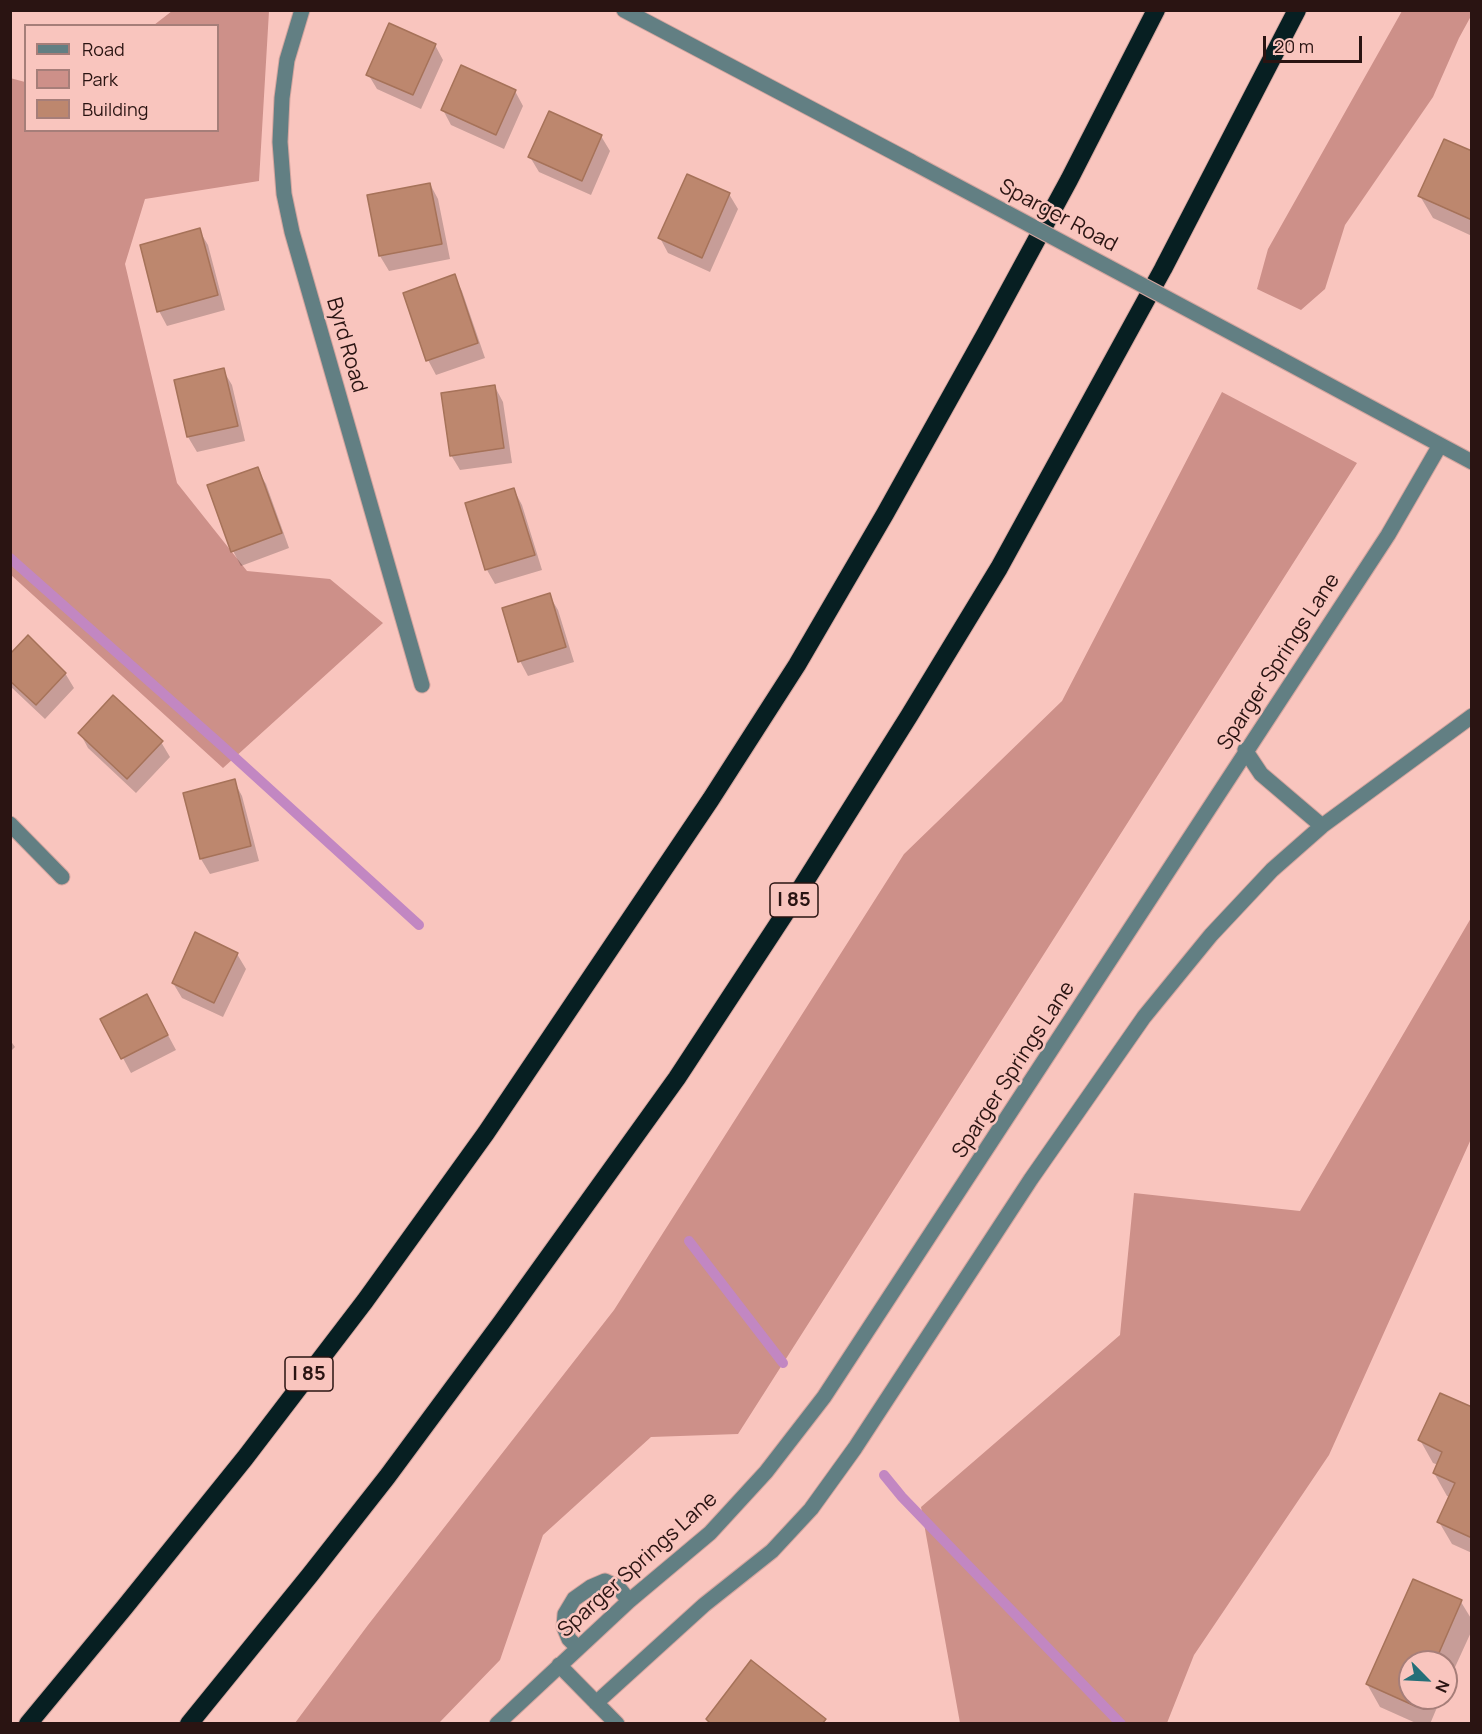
<!DOCTYPE html>
<html>
<head>
<meta charset="utf-8">
<style>
  body { margin:0 }
  #map { position:relative; width:1482px; height:1734px; overflow:hidden; background:#f9c5be; font-family:Manrope,sans-serif }
  canvas { display:block }
  .frame { position:absolute; inset:0; border:12px solid #2a1412; pointer-events:none }
  .legend { position:absolute; left:24px; top:24px; width:195px; height:108px; box-sizing:border-box; background:#f9c5be; border:2px solid #a67e79; margin:0; padding:8px 10px; list-style:none; font-size:18px; color:#2a1412 }
  .legend li { display:flex; align-items:center; gap:12px; height:30px }
  .legend b { width:30px; border:2px solid #a67e79 }
  .north { position:absolute; left:1398px; top:1650px; width:60px; height:60px; box-sizing:border-box; background:#f9c5be; border:2px solid #a67e79; border-radius:50%; rotate:114deg; font-size:16px; font-weight:700; line-height:24px; text-align:center; color:#2a1412 }
  .north::after { content:''; display:block; margin:auto; width:21px; height:27px; background:#256f78; clip-path:polygon(50% 0,100% 100%,50% 72%,0 100%) }
  .scale { position:absolute; left:1263px; top:36px; width:99px; height:27px; box-sizing:border-box; border:3px solid #2a1412; border-top:0; padding-left:8px; font-size:18px; line-height:21px; white-space:nowrap; color:#2a1412; -webkit-text-stroke:4px #f9c5be; paint-order:stroke }
</style>
</head>
<body>
<div id="map">
<canvas width="1482" height="1734"></canvas>
<div class="frame"></div>
<ul class="legend">
<li><b style="height:8px;background:#627f83"></b>Road</li>
<li><b style="height:16px;background:#cd9089"></b>Park</li>
<li><b style="height:16px;background:#bd876e"></b>Building</li>
</ul>
<div class="north">N</div>
<div class="scale">20 m</div>
</div>
<script>
const g = document.querySelector('canvas').getContext('2d');
g.lineJoin = 'round';
function paint(path, color) {
  g.fillStyle = color;
  g.fill(path, 'evenodd');
}
function poly(rows) {
  const path = new Path2D();
  for (const r of rows) {
    path.moveTo(r[0], r[1]);
    for (let i = 2; i < r.length; i += 2) path.lineTo(r[i], r[i + 1]);
  }
  return path;
}
function stroke(path, color, width, dash) {
  g.strokeStyle = color;
  g.lineWidth = width;
  g.lineCap = dash ? 'butt' : 'round';
  g.setLineDash(dash || []);
  g.stroke(path);
}
function drawText(font, color, halo, rows, align = 'center') {
  g.font = font + ' Manrope,sans-serif';
  g.lineWidth = 5;
  g.setLineDash([]);
  g.textBaseline = 'middle';
  g.strokeStyle = halo;
  g.fillStyle = color;
  for (const [text, x, y, turn = 0] of rows) {
    g.save();
    g.translate(x, y);
    g.rotate((+turn || 0) * Math.PI / 180);
    g.textAlign = isNaN(turn) ? turn : align;
    if (halo) g.strokeText(text, 0, 0);
    g.fillText(text, 0, 0);
    g.restore();
  }
}
paint(poly([
  [172,11,269,11,259,181,145,199,125,264,177,483,247,571,330,579,383,623,223,768,11,575,10,78,25,82,26,130,218,130,218,26,154,25],
  [1402,11,1471,11,1471,16,1459,38,1433,97,1345,225,1325,289,1301,310,1257,289,1268,249],
  [1222,392,1357,463,738,1434,651,1437,543,1535,500,1660,439,1723,295,1723,368,1625,614,1310,904,854,1062,701],
  [1471,918,1471,1139,1329,1455,1194,1655,1167,1723,960,1723,921,1507,1120,1335,1134,1193,1300,1211]
]), '#cd9089');
paint(poly([
  [435,45,443,60,421,109,377,89,368,74],
  [515,91,523,106,504,149,451,125,443,110],
  [601,136,610,151,591,195,539,172,530,157],
  [1472,153,1472,236,1433,218,1420,196],
  [430,184,438,199,450,259,389,271,380,256,369,196],
  [729,194,738,209,710,272,668,253,660,238],
  [199,230,208,245,225,310,167,326,159,311],
  [454,276,462,291,485,358,436,375,428,360],
  [223,370,232,385,245,441,197,452,188,437],
  [495,387,503,402,512,463,460,470,451,455],
  [257,469,266,484,289,548,241,566,233,551],
  [514,490,522,505,542,570,495,584,487,570],
  [549,595,558,610,574,662,528,676,520,661],
  [10,656,65,673,74,688,45,719,10,686],
  [80,733,161,742,170,757,136,793,88,748],
  [234,781,242,796,259,861,210,874,201,859],
  [237,954,246,969,223,1017,182,998,173,983],
  [155,1011,176,1050,131,1073,102,1019],
  [10,1040,15,1047,10,1052],
  [1472,1409,1472,1553,1452,1544,1439,1522,1450,1497,1447,1496,1434,1473,1438,1465,1433,1463,1420,1440],
  [1461,1602,1472,1620,1472,1630,1446,1687,1446,1662,1410,1662,1410,1698,1441,1698,1430,1724,1418,1724,1380,1707,1367,1684]
]), '#0003');
stroke(poly([
  [10,558,220,744,419,925],
  [689,1241,783,1363],
  [884,1475,902,1497,1121,1724]
]), '#c287c2', 10);
const building = poly([
  [389,23,436,44,413,95,366,75,389,23],
  [461,65,516,90,496,135,441,110,461,65],
  [549,111,602,135,582,181,528,157,549,111],
  [1444,139,1472,151,1472,220,1418,196,1444,139],
  [687,174,730,193,702,258,658,238,687,174],
  [430,183,442,244,379,256,367,195,430,183],
  [200,228,218,295,157,312,140,245,200,228],
  [455,274,478,343,426,361,403,293,455,274],
  [224,368,238,426,187,437,174,380,224,368],
  [495,385,504,448,450,456,441,393,495,385],
  [258,467,282,533,231,552,207,485,258,467],
  [514,488,535,555,485,570,465,503,514,488],
  [550,593,566,647,518,662,502,608,550,593],
  [28,635,66,673,36,705,10,681,10,654,28,635],
  [113,695,163,741,127,779,78,733,113,695],
  [235,779,251,846,200,859,183,793,235,779],
  [195,932,238,953,214,1003,172,983,195,932],
  [147,994,168,1035,121,1059,100,1019,147,994],
  [1440,1393,1472,1407,1472,1538,1437,1522,1455,1483,1433,1473,1442,1452,1418,1440,1440,1393],
  [1413,1579,1462,1600,1435,1662,1410,1662,1410,1698,1418,1698,1415,1706,1366,1684,1413,1579],
  [751,1660,826,1719,822,1724,711,1724,706,1719,751,1660]
]);
paint(building, '#bd876e');
stroke(building, '#a67259', 1.5);
const minor = poly([
  [302,10,287,60,282,98,280,142,284,194,292,232,422,685],
  [624,10,912,162],
  [1275,356,1472,462],
  [1245,750,1261,774,1322,826],
  [10,824,62,877],
  [578,1648,569,1639,564,1627,565,1614,574,1599,591,1587,605,1581,618,1587,629,1601],
  [559,1665,617,1724],
  [596,1703,704,1605,772,1551,811,1509,855,1448,1031,1179,1144,1017,1211,935,1272,870,1322,826,1472,716],
  [497,1724,629,1601,710,1533,766,1472,824,1397,1388,535,1440,445]
]);
const highway = poly([
  [28,1724,124,1608,245,1458,365,1301,486,1133,711,799,797,665,885,514,986,333,1069,180,1156,10],
  [189,1724,310,1575,387,1477,501,1323,677,1078,784,915,909,716,999,568,1163,269,1297,10]
]);
stroke(minor, '#d4a59f', 17);
stroke(highway, '#d4a59f', 20);
stroke(minor, '#627f83', 15);
stroke(highway, '#071f22', 18);
const minorBridge = poly([
  [912,162,1275,356]
]);
stroke(minorBridge, '#d4a59f', 17, []);
stroke(minorBridge, '#627f83', 15);
for (const [x, y, w] of [
  [794,900,48],
  [309,1374,48]
]) {
  const box = new Path2D();
  box.roundRect(x - w / 2, y - 17, w, 34, 4.5);
  g.fillStyle = '#f9c5be';
  g.fill(box);
  stroke(box, '#2a1412', 1.5);
}
drawText('bold 20px', '#2a1412', null, [
  ["I 85",794,900],
  ["I 85",309,1374]
]);
drawText('21px', '#2a1412', '#f9c5be', [
  ["Sparger Road",1058,216,28],
  ["Byrd Road",346,345,74],
  ["Sparger Springs Lane",1279,662,-57],
  ["Sparger Springs Lane",1014,1070,-57],
  ["Sparger Springs Lane",638,1565,-42]
]);
</script>
</body>
</html>
